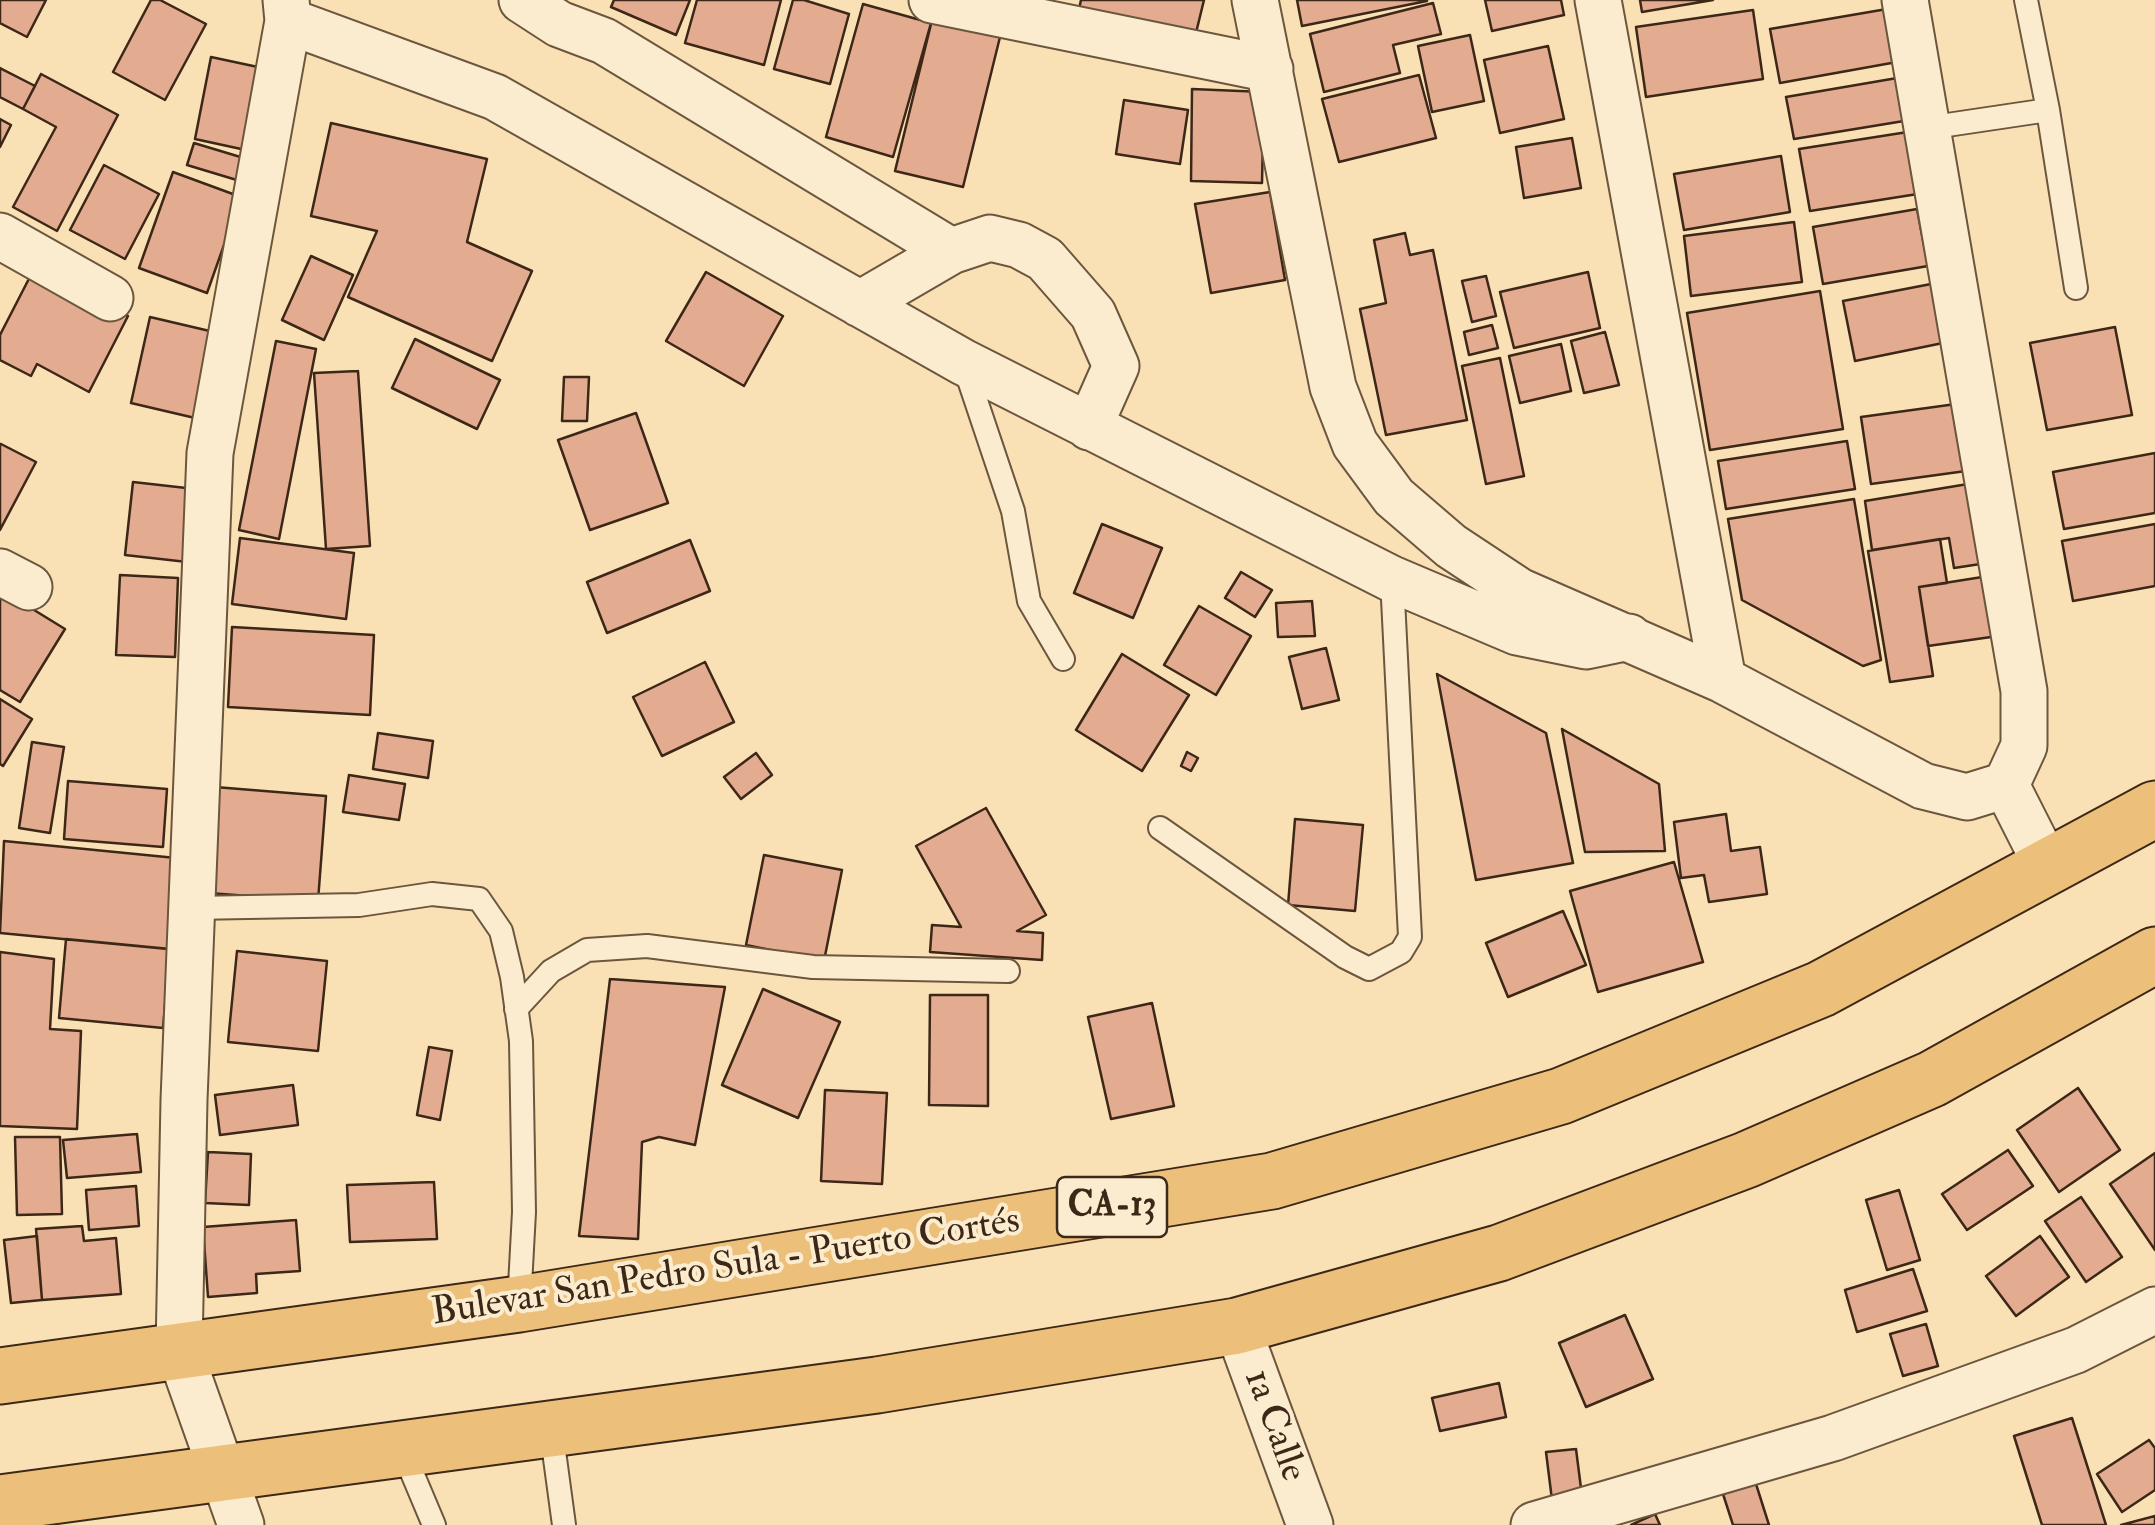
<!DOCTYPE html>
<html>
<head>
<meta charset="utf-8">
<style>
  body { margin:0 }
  canvas { display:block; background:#f9e1b5 }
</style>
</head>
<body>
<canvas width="2155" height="1525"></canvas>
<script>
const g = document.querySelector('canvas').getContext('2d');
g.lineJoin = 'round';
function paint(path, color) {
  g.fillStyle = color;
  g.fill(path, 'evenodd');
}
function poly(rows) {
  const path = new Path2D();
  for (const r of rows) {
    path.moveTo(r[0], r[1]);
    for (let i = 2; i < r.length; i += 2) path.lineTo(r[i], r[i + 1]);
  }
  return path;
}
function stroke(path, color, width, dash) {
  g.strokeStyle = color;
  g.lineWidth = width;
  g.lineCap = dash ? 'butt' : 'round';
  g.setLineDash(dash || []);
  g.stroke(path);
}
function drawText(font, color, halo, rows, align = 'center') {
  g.font = font + ' "IM FELL Double Pica",serif';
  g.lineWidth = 8;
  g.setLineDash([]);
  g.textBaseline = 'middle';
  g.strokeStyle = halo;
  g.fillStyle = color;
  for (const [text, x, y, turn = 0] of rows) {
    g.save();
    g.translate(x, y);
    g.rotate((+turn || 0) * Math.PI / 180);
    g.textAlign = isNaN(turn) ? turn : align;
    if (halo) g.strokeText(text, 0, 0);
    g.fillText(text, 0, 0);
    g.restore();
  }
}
const building = poly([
  [0,0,46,0,27,37,0,23,0,0],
  [151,0,160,0,206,24,165,100,113,72,151,0],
  [614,0,690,0,676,35,611,7,614,0],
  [697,0,781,0,764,65,685,43,697,0],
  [793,0,804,0,849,14,830,84,774,69,793,0],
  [1081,0,1204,0,1195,37,1079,9,1081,0],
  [1297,0,1427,0,1427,1,1302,26,1297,0],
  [1485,0,1561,0,1564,15,1492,31,1485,0],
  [1640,0,1713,0,1642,12,1640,0],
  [1433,3,1441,34,1393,45,1400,73,1324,92,1310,34,1433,3],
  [863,4,931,23,893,157,826,137,863,4],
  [1887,9,1897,62,1780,83,1770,29,1887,9],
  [1753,10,1763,79,1646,97,1636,27,1753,10],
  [932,20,1000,37,963,187,895,171,932,20],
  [1470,35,1484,101,1432,112,1418,46,1470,35],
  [1548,46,1564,119,1500,133,1484,60,1548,46],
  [211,57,272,70,255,152,195,139,211,57],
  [0,68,35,86,23,109,0,97,0,68],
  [41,74,118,115,57,231,13,207,56,127,23,109,41,74],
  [1419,75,1436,138,1339,162,1322,99,1419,75],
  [1903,77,1910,120,1794,139,1786,97,1903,77],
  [1192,89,1264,92,1262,183,1191,181,1192,89],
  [1124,100,1188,110,1180,164,1116,154,1124,100],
  [0,119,11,125,0,147,0,119],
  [331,123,487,159,467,242,532,271,492,361,348,297,377,231,311,216,331,123],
  [1914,131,1924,193,1810,211,1799,149,1914,131],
  [1572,138,1581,188,1524,198,1516,147,1572,138],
  [194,143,247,159,240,181,187,165,194,143],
  [1781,156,1790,212,1684,230,1674,174,1781,156],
  [104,165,159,194,125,259,70,230,104,165],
  [173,172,241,197,207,293,139,268,173,172],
  [1270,192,1285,280,1211,293,1195,204,1270,192],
  [1917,209,1928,266,1823,284,1813,227,1917,209],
  [1794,222,1802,282,1691,296,1684,236,1794,222],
  [1405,233,1410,255,1433,250,1467,420,1386,435,1360,309,1386,303,1374,240,1405,233],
  [311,256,353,275,324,340,282,320,311,256],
  [35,267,128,316,89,392,37,364,31,376,0,360,0,335,35,267],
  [706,272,783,316,744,386,666,341,706,272],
  [1588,272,1600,328,1514,348,1500,292,1588,272],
  [1486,276,1496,316,1472,322,1462,281,1486,276],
  [1931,284,1943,343,1855,361,1843,301,1931,284],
  [1820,291,1843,429,1710,450,1687,313,1820,291],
  [150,317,214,332,195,418,131,403,150,317],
  [1492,325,1498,348,1469,355,1464,332,1492,325],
  [2115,327,2132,415,2047,430,2030,343,2115,327],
  [1605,332,1619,385,1584,393,1571,341,1605,332],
  [415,339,500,380,477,429,392,388,415,339],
  [276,341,316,349,279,539,239,530,276,341],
  [1561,344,1571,391,1520,403,1509,356,1561,344],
  [1500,358,1524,476,1486,484,1462,366,1500,358],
  [358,371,370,546,326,549,314,373,358,371],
  [564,377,589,377,587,421,562,421,564,377],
  [1956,404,1966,471,1871,484,1861,417,1956,404],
  [636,413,668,503,590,530,558,440,636,413],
  [1847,441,1855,489,1726,509,1718,461,1847,441],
  [1,444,36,462,0,530,0,445,1,444],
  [2155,453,2155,513,2064,529,2053,472,2155,453],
  [133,482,204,490,196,563,125,555,133,482],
  [1974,483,1987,563,1954,568,1949,538,1872,550,1865,501,1974,483],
  [1854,499,1881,660,1863,666,1742,600,1728,519,1854,499],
  [1102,524,1162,548,1133,618,1074,593,1102,524],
  [2155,524,2155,586,2073,601,2062,541,2155,524],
  [240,538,354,553,346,619,232,604,240,538],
  [1940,539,1947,583,1919,587,1933,676,1890,682,1868,551,1940,539],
  [690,540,710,591,607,633,587,582,690,540],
  [1241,572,1272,590,1255,617,1225,598,1241,572],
  [120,575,178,578,175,657,116,655,120,575],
  [1995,575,2005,635,1928,646,1919,587,1995,575],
  [0,589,65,629,20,702,0,690,0,589],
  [1312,601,1315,636,1278,637,1276,603,1312,601],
  [1199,606,1251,636,1216,695,1164,665,1199,606],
  [232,627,374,635,370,715,228,707,232,627],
  [1326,648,1339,700,1302,709,1289,657,1326,648],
  [1122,654,1189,695,1142,771,1076,730,1122,654],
  [705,662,734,722,662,756,633,697,705,662],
  [1437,674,1546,733,1573,863,1476,880,1437,674],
  [0,699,32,719,3,766,0,764,0,699],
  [1562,729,1659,784,1665,851,1585,852,1562,729],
  [378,733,433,741,428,778,373,769,378,733],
  [32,742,64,747,50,833,19,828,32,742],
  [1187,752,1198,758,1191,771,1181,766,1187,752],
  [756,753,772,775,741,799,724,777,756,753],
  [349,775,405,784,399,820,343,812,349,775],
  [68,781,167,789,163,847,64,839,68,781],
  [215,787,326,796,318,901,208,893,215,787],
  [986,808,1046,915,1017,931,1043,933,1042,960,930,952,932,925,961,927,916,846,986,808],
  [1726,814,1731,851,1760,847,1767,894,1709,902,1704,875,1681,878,1674,822,1726,814],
  [1295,819,1363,825,1355,911,1288,905,1295,819],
  [4,841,176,858,168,949,0,933,4,841],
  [764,855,842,870,824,961,746,945,764,855],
  [1674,862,1703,962,1598,992,1570,891,1674,862],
  [1563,911,1586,965,1508,997,1486,943,1563,911],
  [66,939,170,949,163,1028,59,1018,66,939],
  [237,951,327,961,318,1051,228,1042,237,951],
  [0,952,54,959,50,1029,81,1031,77,1129,0,1126,0,952],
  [610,979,725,987,695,1145,659,1137,642,1142,638,1239,579,1236,610,979],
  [763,989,840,1022,798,1118,722,1085,763,989],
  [930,995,988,995,988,1106,929,1105,930,995],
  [1152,1003,1174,1106,1111,1119,1088,1017,1152,1003],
  [429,1047,452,1051,440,1120,417,1115,429,1047],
  [293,1085,298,1125,220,1135,215,1095,293,1085],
  [2078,1088,2120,1150,2059,1192,2017,1130,2078,1088],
  [825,1090,887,1093,882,1184,821,1181,825,1090],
  [137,1134,141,1172,67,1178,63,1140,137,1134],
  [15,1137,60,1137,62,1214,17,1215,15,1137],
  [2008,1150,2033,1186,1967,1230,1942,1194,2008,1150],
  [208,1152,251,1154,249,1205,205,1203,208,1152],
  [2155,1153,2155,1250,2110,1184,2155,1153],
  [434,1182,437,1239,350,1242,347,1185,434,1182],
  [136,1186,139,1226,89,1230,86,1190,136,1186],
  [1899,1190,1920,1260,1887,1270,1866,1200,1899,1190],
  [2081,1197,2122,1257,2086,1282,2045,1221,2081,1197],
  [296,1220,300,1271,256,1274,257,1293,208,1297,203,1227,296,1220],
  [82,1226,84,1241,116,1238,121,1294,42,1300,36,1229,82,1226],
  [37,1236,42,1300,11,1303,4,1240,37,1236],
  [2040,1236,2069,1277,2016,1316,1986,1276,2040,1236],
  [1913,1269,1927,1311,1857,1332,1845,1290,1913,1269],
  [1625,1315,1653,1379,1586,1407,1559,1343,1625,1315],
  [1926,1324,1938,1366,1903,1376,1890,1334,1926,1324],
  [1499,1383,1506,1417,1440,1431,1432,1398,1499,1383],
  [2072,1418,2106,1525,2042,1525,2014,1436,2072,1418],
  [2149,1440,2155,1448,2155,1490,2122,1512,2097,1474,2149,1440],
  [1576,1449,1582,1496,1552,1500,1546,1452,1576,1449],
  [1756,1484,1769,1525,1733,1525,1723,1494,1756,1484],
  [1655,1514,1660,1525,1631,1525,1655,1514],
  [2155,1516,2155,1525,2121,1525,2155,1516]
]);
paint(building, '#e3ab90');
stroke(building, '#3d2717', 2.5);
const lane = poly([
  [2026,0,2048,110],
  [1927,128,2048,110,2076,288],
  [964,365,1013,511,1029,601,1063,659],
  [1160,828,1345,957,1369,969,1401,952,1410,937,1392,579],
  [193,908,359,905,432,894,479,899,501,931,512,977,521,1041,524,1212,519,1304],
  [516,1009,551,971,587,950,647,946,813,967,1008,971],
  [551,1429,564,1525],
  [402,1449,434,1525]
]);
const street = poly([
  [522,0,559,24,604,41,951,251],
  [932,0,1270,69],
  [1255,0,1333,387,1355,444,1394,497,1451,546,1519,591,1723,680,1923,786,1967,797,2006,785],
  [1598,0,1723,680],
  [1905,0,2024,691,2024,746,2006,785,2047,866],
  [288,21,495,97,963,362,1392,579,1517,632,1586,646,1629,637],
  [0,236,110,298],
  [860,304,951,251,990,238,1019,245,1045,259,1093,314,1116,366,1089,427],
  [0,572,29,587],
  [1237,1326,1310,1525],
  [241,1525,179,1350,184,1100,210,453,288,21,286,0],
  [1534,1525,1833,1438,2076,1350,2155,1310]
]);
const highway = poly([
  [0,1376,519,1304,1272,1181,1561,1096,1821,989,2155,809],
  [0,1503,877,1385,1237,1326,1499,1253,1746,1160,1932,1079,2155,955]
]);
stroke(lane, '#6c563e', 26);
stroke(street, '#6c563e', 49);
stroke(highway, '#3d2717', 59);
stroke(lane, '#fbeccf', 22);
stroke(street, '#fbeccf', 45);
stroke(highway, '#ecc07a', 55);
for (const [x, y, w] of [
  [1112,1207,110]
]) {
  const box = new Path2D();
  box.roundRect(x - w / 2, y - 30, w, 60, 8);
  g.fillStyle = '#fbeccf';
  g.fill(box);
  stroke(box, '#3d2717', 2.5);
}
drawText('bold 35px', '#3d2717', null, [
  ["CA-13",1112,1207]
]);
drawText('38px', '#3d2717', '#fbeccf', [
  ["Bulevar San Pedro Sula - Puerto Cortés",726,1269,-9],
  ["1a Calle",1273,1426,70]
]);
</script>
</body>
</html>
